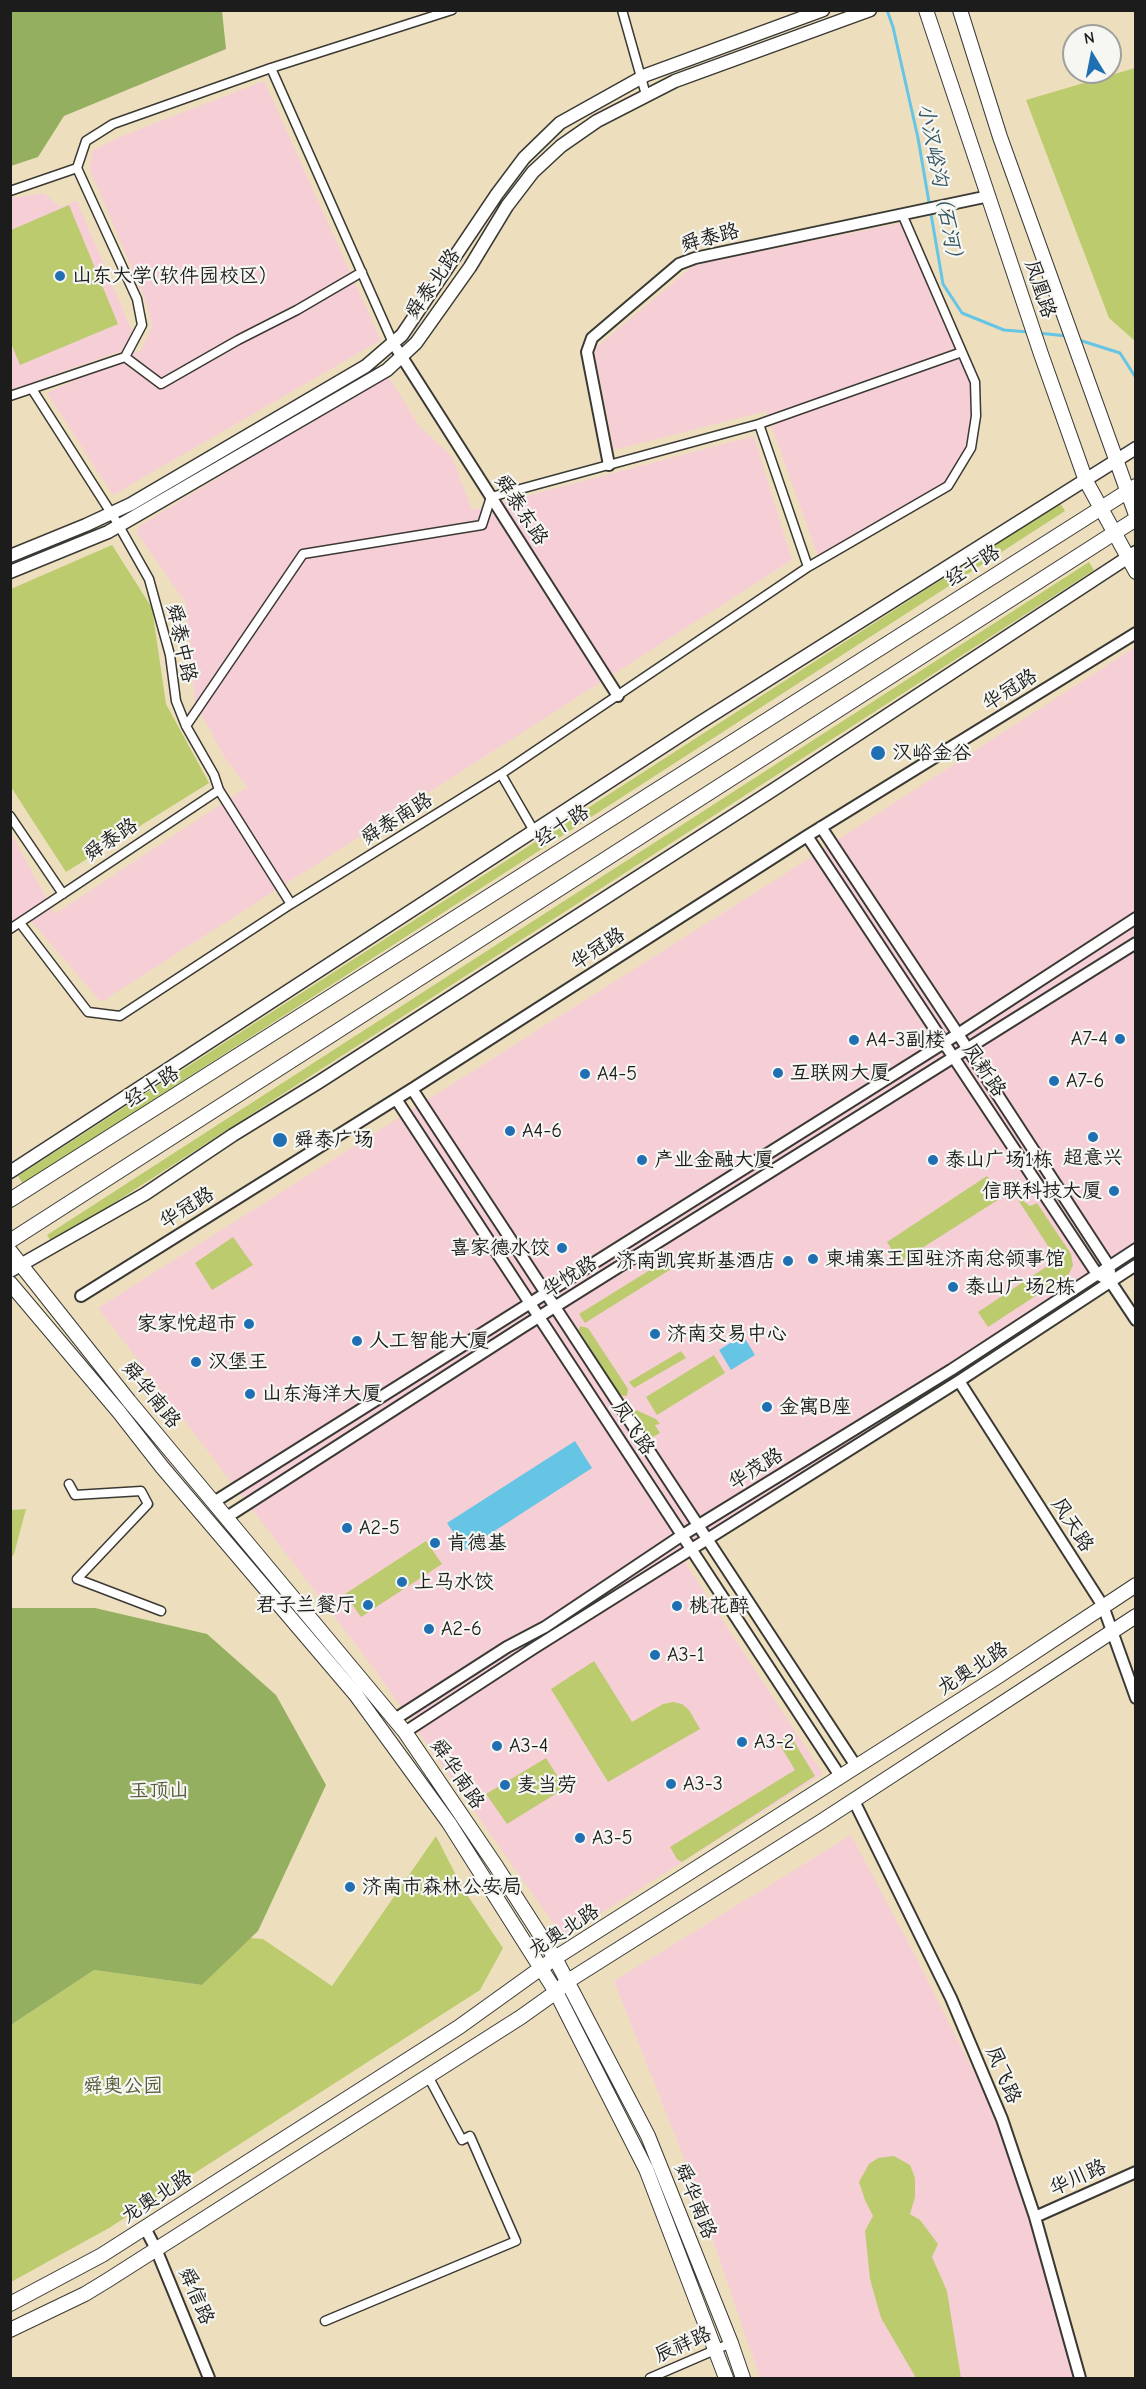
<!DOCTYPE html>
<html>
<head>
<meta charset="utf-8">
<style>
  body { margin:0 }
  #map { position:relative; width:1146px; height:2389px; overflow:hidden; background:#eddfbd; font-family:"Comic Neue",sans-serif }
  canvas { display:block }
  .frame { position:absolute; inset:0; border:12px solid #1c1c1c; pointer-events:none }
  .north { position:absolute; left:1062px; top:24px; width:60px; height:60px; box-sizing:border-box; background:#f6f6f2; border:2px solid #9f9f9c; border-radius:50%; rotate:350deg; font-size:16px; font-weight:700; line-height:24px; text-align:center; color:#1c1c1c }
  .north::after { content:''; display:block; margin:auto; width:21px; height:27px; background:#1f6fb2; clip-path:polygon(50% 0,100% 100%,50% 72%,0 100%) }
</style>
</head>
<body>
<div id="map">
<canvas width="1146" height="2389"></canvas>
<div class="frame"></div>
<div class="north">N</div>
</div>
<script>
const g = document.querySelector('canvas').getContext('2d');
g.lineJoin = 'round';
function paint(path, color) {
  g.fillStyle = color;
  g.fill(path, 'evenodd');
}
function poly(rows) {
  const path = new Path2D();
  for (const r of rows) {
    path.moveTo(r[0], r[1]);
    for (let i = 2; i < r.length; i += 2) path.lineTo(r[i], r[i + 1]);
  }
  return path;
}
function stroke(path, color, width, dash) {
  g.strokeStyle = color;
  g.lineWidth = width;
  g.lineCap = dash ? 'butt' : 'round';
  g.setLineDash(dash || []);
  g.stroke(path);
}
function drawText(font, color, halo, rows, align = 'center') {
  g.font = font + ' "Comic Neue","LXGW WenKai TC",sans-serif';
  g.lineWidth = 4.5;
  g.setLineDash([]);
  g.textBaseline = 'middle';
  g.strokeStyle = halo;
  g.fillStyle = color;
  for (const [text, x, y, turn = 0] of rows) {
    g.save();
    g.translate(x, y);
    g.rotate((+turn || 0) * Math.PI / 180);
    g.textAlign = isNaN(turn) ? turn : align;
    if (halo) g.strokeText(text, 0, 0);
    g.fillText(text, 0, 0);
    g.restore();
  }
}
paint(poly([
  [264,81,381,340,113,495,47,393,141,350,152,326,144,297,90,170,92,151,122,136],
  [44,193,60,207,77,201,138,345,11,390,10,198],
  [905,222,975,382,977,433,948,486,819,559,766,411,614,450,594,349,694,265],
  [387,374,420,427,452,456,472,510,754,436,792,560,101,1002,25,914,11,923,10,831,55,914,247,787,225,758,195,703,186,603,137,533,139,526],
  [1135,647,1135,1259,685,1562,823,1774,563,1937,372,1666,98,1308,794,868],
  [851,1835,916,1957,1003,2130,1070,2359,1073,2378,760,2378,691,2176,614,1981]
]), '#f6cfd6');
paint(poly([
  [1135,68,1136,68,1135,341,1109,318,1026,100],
  [69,205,118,324,20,365,11,343,11,230],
  [1060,503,1065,511,23,1184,18,1176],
  [112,545,152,608,166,704,209,783,66,872,11,787,11,589],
  [1089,562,1094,570,52,1243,47,1235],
  [987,1176,1001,1198,900,1262,887,1242],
  [1015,1195,1030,1206,1037,1203,1071,1254,1073,1265,1069,1274,988,1327,978,1312,1049,1265,1048,1246],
  [233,1237,253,1265,212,1290,195,1263],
  [671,1257,676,1266,585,1323,579,1314],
  [580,1326,588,1328,628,1389,627,1396,619,1395,579,1330],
  [681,1351,686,1358,634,1388,629,1382],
  [714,1355,725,1373,657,1415,646,1397],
  [636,1410,656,1419,660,1424,655,1425,660,1433,649,1439,631,1412],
  [26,1509,14,1554,11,1558,11,1510],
  [426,1541,442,1564,361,1617,345,1594],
  [594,1661,632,1722,663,1704,673,1702,682,1704,689,1710,700,1729,608,1782,551,1689],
  [790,1735,815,1776,682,1862,677,1859,670,1847,795,1770,778,1742],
  [546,1758,565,1788,507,1824,486,1794],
  [436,1836,463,1889,503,1948,480,1990,109,2228,11,2282,11,2025,94,1970,202,1985,250,1938,263,1939,332,1986],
  [894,2156,910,2165,915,2178,915,2197,910,2214,920,2220,938,2244,932,2257,947,2291,961,2378,916,2378,881,2318,870,2279,865,2231,873,2216,865,2200,859,2182,869,2164,878,2158]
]), '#bccb6d');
paint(poly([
  [11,10,222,11,226,49,64,116,38,157,11,166],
  [11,1608,95,1608,207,1634,276,1695,326,1785,258,1931,202,1985,94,1970,11,2025]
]), '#95af60');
paint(poly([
  [743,1335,755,1355,731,1370,719,1350],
  [575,1441,592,1468,465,1550,447,1523]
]), '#66c5e5');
stroke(poly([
  [887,10,893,27,918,138,943,284,962,313,1004,330,1028,332],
  [1038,333,1067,336],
  [1079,340,1120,353,1136,378]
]), '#66c5e5', 3);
const minor = poly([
  [622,10,646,95],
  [271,68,393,343],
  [10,191,77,168],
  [125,357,161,384,238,340,297,310,362,272],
  [10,396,125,357,142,325,137,299,77,168,86,141,113,124,271,68,452,10],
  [759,424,962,352],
  [186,726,303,554,482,525,491,497,759,424,808,567],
  [501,774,534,831],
  [219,790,291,904],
  [10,816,63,894],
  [20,923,88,1012,120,1016,291,904,501,774,808,567,948,486,971,448,976,416,975,382,902,214],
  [10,929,219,790,214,775,186,726,176,701,170,655,149,579,115,519,32,389],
  [69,1484,75,1495,141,1491,148,1504,77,1579,161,1611],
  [325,2321,516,2241,470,2136,462,2140,428,2076],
  [650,2378,731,2343]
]);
const tertiary = poly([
  [393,343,618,696],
  [609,465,587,352,592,338,679,264,695,258,989,196],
  [821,827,958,1034,1109,1266,1110,1272],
  [807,836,1097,1274,1110,1281,1136,1320],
  [412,1089,856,1766],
  [396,1099,840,1776],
  [81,1296,412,1089,807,836,1136,633],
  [959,1381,1103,1606,1136,1698],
  [214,1502,958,1034,1136,918],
  [227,1517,521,1328,1136,943],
  [395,1719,507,1647,545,1627,681,1536,951,1370,1136,1249],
  [405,1732,534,1648,959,1381,1136,1265],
  [854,1801,951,1998,1002,2119,1035,2217,1080,2378],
  [1035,2217,1136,2172],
  [145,2228,156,2249,209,2378]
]);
const secondary = poly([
  [10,556,86,525,131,504,366,366,402,335,497,194,524,158,560,123,646,75,823,10],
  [10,572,108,532,387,370,416,343,470,267,507,206,533,172,561,146,597,121,675,81,870,10],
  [10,1172,701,722,1136,448],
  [10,1271,145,1194,233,1135,319,1082,773,790,1136,552]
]);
const primary = poly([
  [926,10,1041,354,1086,481,1136,572],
  [960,10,1000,137,1136,515],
  [10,1251,129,1401,405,1732,496,1866,555,1958,648,2136,731,2343,743,2378],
  [10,1283,119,1412,162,1467,356,1695,449,1823,556,1992,646,2169,726,2378],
  [10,2304,102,2255,459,2027,555,1958,997,1677,1136,1585],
  [10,2330,85,2294,108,2280,521,2017,556,1992,568,1981,822,1821,1136,1616]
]);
const trunk = poly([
  [10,1200,1136,486],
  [10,1241,1136,519]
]);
stroke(minor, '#3b3934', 11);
stroke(tertiary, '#3b3934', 14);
stroke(secondary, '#3b3934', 15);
stroke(primary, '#3b3934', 16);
stroke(trunk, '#3b3934', 16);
stroke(minor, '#fff', 8);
stroke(tertiary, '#fff', 10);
stroke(secondary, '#fff', 12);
stroke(primary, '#fff', 14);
stroke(trunk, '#fff', 14);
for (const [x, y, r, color] of [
  [60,276,6,"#1f6fb2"],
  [878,753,8,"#1f6fb2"],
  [1120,1039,6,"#1f6fb2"],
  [854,1040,6,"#1f6fb2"],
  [778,1073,6,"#1f6fb2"],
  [585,1074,6,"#1f6fb2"],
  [1054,1081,6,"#1f6fb2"],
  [510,1131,6,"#1f6fb2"],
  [1093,1137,6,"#1f6fb2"],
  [280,1140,8,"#1f6fb2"],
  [642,1160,6,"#1f6fb2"],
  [933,1160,6,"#1f6fb2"],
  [1114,1191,6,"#1f6fb2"],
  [562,1248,6,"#1f6fb2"],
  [813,1259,6,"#1f6fb2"],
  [788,1261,6,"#1f6fb2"],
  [953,1287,6,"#1f6fb2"],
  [249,1324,6,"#1f6fb2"],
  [655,1334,6,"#1f6fb2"],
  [357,1341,6,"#1f6fb2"],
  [196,1362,6,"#1f6fb2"],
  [250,1394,6,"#1f6fb2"],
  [767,1407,6,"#1f6fb2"],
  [347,1528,6,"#1f6fb2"],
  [435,1543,6,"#1f6fb2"],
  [402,1582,6,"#1f6fb2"],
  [368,1605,6,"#1f6fb2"],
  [677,1606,6,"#1f6fb2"],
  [429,1629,6,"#1f6fb2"],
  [655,1655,6,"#1f6fb2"],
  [742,1742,6,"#1f6fb2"],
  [497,1746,6,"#1f6fb2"],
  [671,1784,6,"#1f6fb2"],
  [505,1785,6,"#1f6fb2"],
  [580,1838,6,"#1f6fb2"],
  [350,1887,6,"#1f6fb2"]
]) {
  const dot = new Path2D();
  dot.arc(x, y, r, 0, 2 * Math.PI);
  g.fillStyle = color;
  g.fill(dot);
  stroke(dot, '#f6f6f2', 2);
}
drawText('20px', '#1c1c1c', '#f6f6f2', [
  ["舜泰路",710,238,-15],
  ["舜泰北路",433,284,-55],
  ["凤凰路",1040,289,72],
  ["舜泰东路",521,510,57],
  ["经十路",973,566,-32],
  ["舜泰中路",181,643,78],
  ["华冠路",1010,690,-32],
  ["舜泰南路",397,819,-32],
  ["经十路",562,826,-32],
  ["舜泰路",111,840,-34],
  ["华冠路",598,949,-33],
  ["凤新路",984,1070,56],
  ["经十路",152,1087,-32],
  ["华冠路",187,1208,-32],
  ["华悦路",570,1277,-32],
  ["舜华南路",151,1395,51],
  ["凤飞路",633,1428,57],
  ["华茂路",756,1469,-32],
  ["风天路",1072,1525,57],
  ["龙奥北路",973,1669,-33],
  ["舜华南路",457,1774,56],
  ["龙奥北路",564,1931,-33],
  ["凤飞路",1003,2075,67],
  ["华川路",1078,2178,-24],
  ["龙奥北路",157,2197,-33],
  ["舜华南路",695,2201,68],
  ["舜信路",196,2296,67],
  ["辰祥路",683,2345,-24]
]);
drawText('20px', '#1c1c1c', '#f6f6f2', [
  ["山东大学(软件园校区)",72,276],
  ["汉峪金谷",892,753],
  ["A7-4",1108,1039,"right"],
  ["A4-3副楼",866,1040],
  ["互联网大厦",790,1073],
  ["A4-5",597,1074],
  ["A7-6",1066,1081],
  ["A4-6",522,1131],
  ["舜泰广场",294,1140],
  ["超意兴",1093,1158,"center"],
  ["产业金融大厦",654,1160],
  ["泰山广场1栋",945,1160],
  ["信联科技大厦",1102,1191,"right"],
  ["喜家德水饺",550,1248,"right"],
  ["柬埔寨王国驻济南总领事馆",825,1259],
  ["济南凯宾斯基酒店",776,1261,"right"],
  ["泰山广场2栋",965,1287],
  ["家家悦超市",237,1324,"right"],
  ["济南交易中心",667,1334],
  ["人工智能大厦",369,1341],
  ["汉堡王",208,1362],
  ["山东海洋大厦",262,1394],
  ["金寓B座",779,1407],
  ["A2-5",359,1528],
  ["肯德基",447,1543],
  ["上马水饺",414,1582],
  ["君子兰餐厅",356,1605,"right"],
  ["桃花醉",689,1606],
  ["A2-6",441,1629],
  ["A3-1",667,1655],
  ["A3-2",754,1742],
  ["A3-4",509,1746],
  ["A3-3",683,1784],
  ["麦当劳",517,1785],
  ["A3-5",592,1838],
  ["济南市森林公安局",362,1887]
], 'left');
drawText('20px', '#545938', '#f6f6f2', [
  ["玉顶山",159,1791],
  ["舜奥公园",123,2086]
]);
drawText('italic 21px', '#365762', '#f6f6f2', [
  ["小汉峪沟（石河）",940,186,79]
]);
</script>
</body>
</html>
